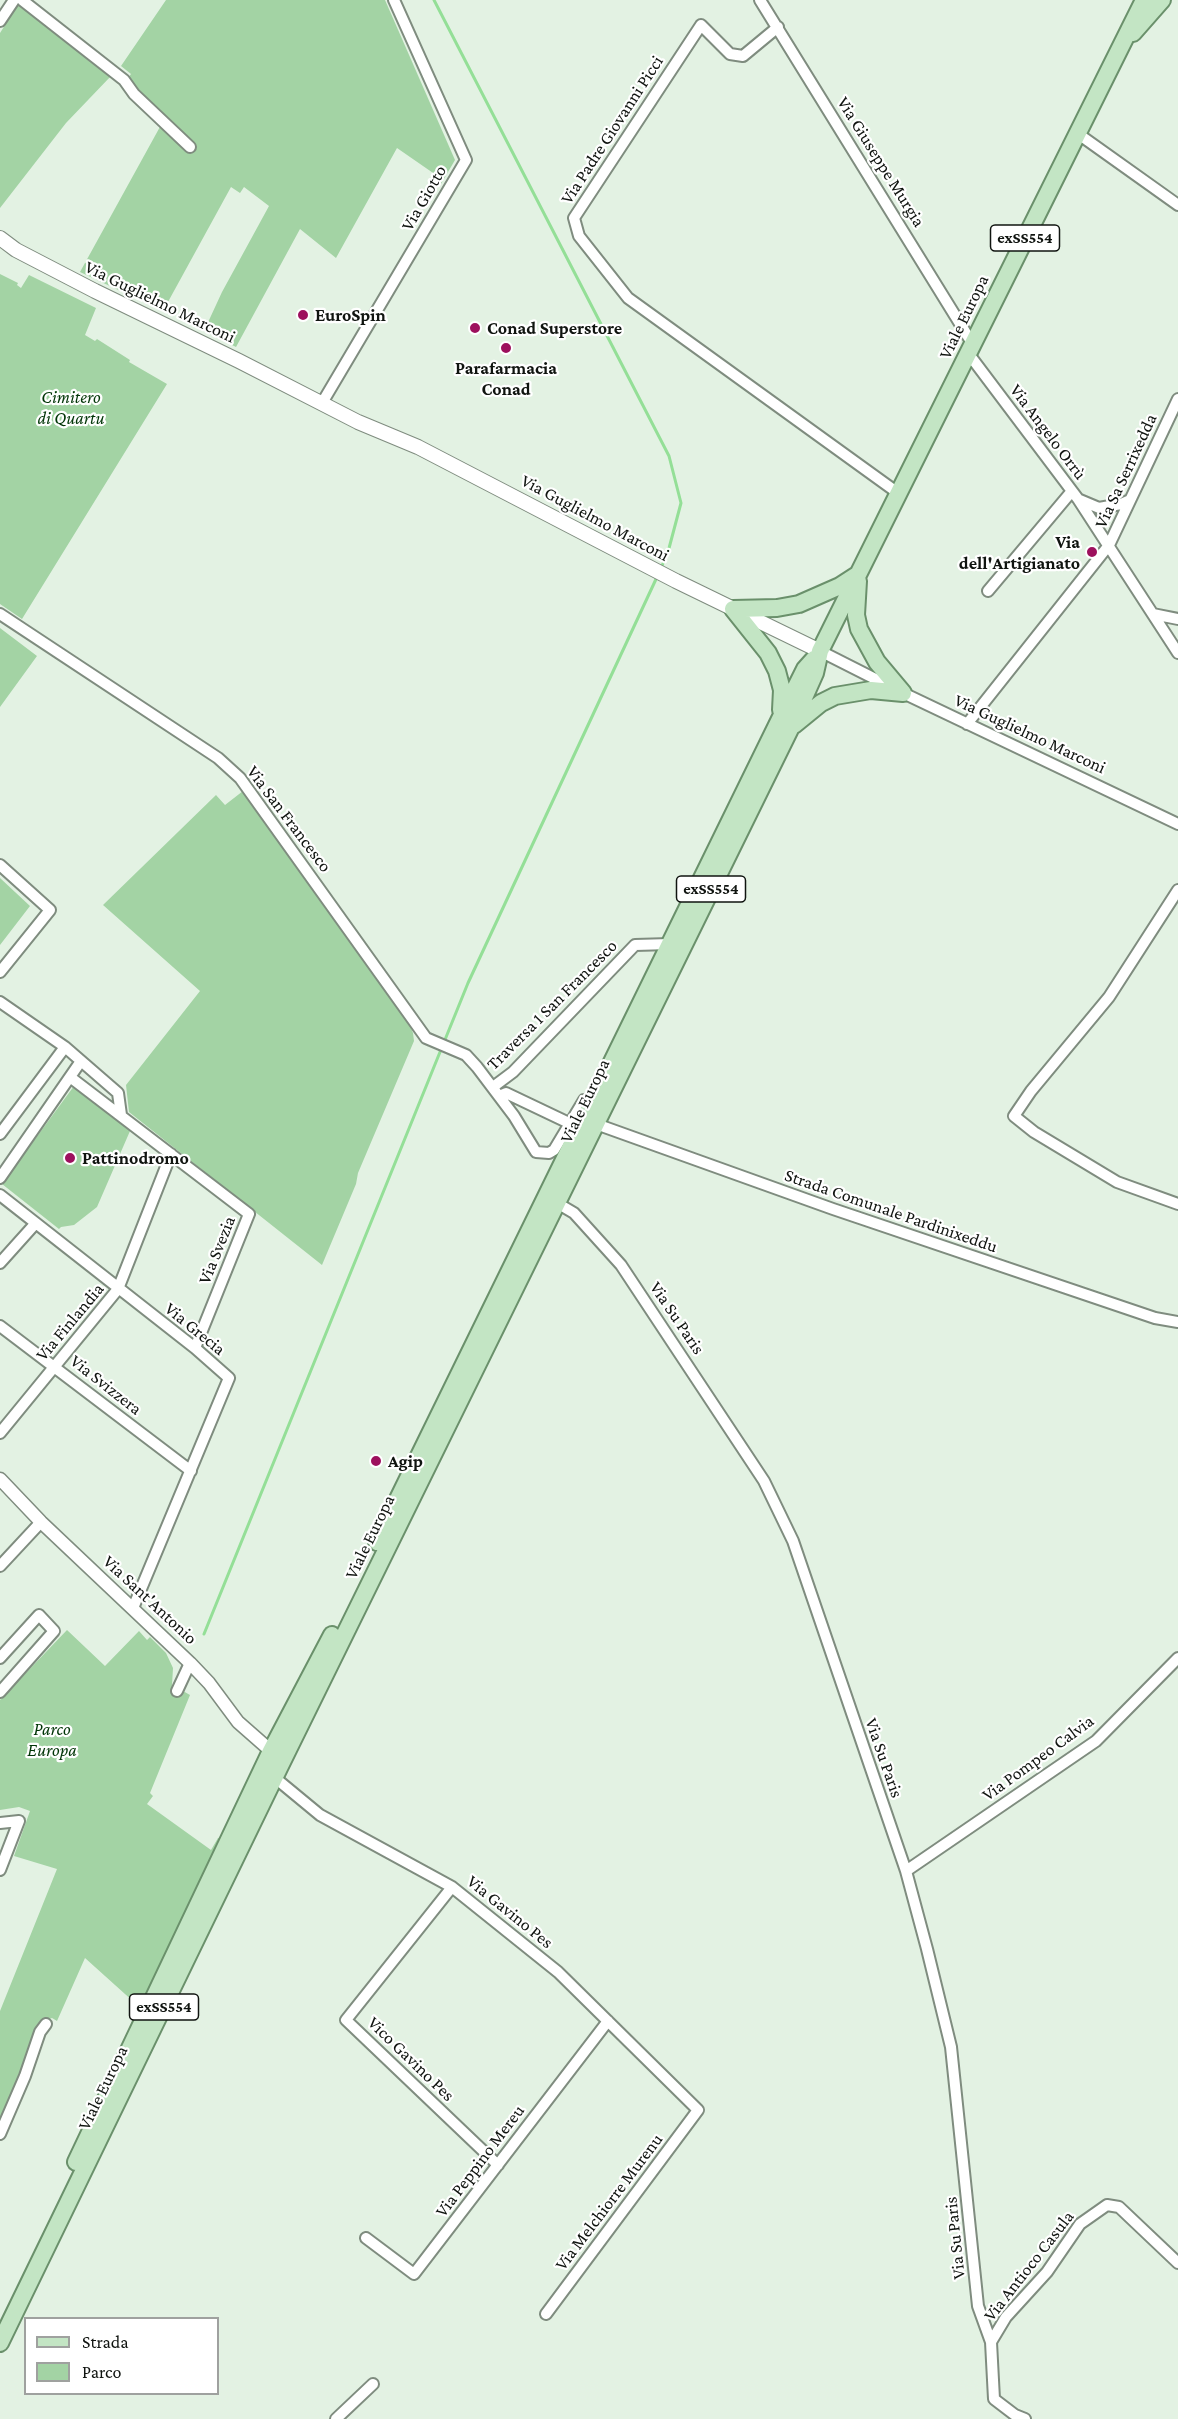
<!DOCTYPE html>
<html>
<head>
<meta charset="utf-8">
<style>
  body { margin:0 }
  #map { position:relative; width:1178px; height:2419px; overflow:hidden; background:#e3f2e3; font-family:"Crimson Pro",serif }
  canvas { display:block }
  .legend { position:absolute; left:24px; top:2317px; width:195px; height:78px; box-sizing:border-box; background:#fff; border:2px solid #9fa19f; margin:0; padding:8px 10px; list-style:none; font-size:18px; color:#101410 }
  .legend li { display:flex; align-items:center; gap:12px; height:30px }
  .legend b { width:30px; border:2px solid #9fa19f }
</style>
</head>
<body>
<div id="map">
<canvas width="1178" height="2419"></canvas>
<ul class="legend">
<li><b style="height:8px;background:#c3e5c4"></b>Strada</li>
<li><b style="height:16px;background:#a3d3a4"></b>Parco</li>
</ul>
</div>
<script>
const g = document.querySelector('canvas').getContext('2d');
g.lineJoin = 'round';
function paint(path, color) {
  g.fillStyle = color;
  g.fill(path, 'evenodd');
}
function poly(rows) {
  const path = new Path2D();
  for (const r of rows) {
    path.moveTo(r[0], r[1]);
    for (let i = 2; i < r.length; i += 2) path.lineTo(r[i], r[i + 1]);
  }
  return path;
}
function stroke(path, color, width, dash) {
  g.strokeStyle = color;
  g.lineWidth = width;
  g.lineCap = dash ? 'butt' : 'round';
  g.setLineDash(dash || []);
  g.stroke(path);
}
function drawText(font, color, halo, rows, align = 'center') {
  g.font = font + ' "Crimson Pro",serif';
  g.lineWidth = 4.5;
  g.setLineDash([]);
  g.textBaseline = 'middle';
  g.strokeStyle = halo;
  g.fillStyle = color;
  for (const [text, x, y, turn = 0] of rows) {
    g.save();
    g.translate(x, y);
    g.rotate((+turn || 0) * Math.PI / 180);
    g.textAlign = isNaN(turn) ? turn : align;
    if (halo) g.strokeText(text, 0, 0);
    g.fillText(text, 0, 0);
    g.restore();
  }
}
paint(poly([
  [166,0,385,0,455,160,441,184,436,175,397,148,336,258,300,229,236,347,204,331,222,292,269,206,244,187,240,193,231,187,163,311,80,272,161,125,129,96,123,85,131,74,121,66],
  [19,3,111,76,66,123,0,208,0,33],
  [0,274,18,283,17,285,21,288,29,275,96,308,85,335,95,341,97,339,130,360,129,362,167,384,22,619,0,604],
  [0,628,37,656,0,707],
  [243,791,409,1023,413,1033,414,1041,358,1173,356,1184,322,1265,129,1112,126,1085,200,991,103,905,216,795,225,805],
  [0,878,30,906,0,945],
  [74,1086,130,1131,97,1207,74,1225,61,1227,59,1229,2,1184],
  [67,1630,105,1666,139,1631,147,1640,150,1637,166,1653,173,1668,172,1685,179,1693,183,1691,190,1695,150,1793,153,1796,147,1804,211,1850,218,1838,226,1837,145,2012,85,1958,57,2021,52,2018,43,2021,0,2123,0,2011,57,1869,14,1856,30,1811,19,1807,0,1810,0,1700]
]), '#a3d3a4');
stroke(poly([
  [434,0,669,456,681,503,668,552,661,568],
  [204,1634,468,983,657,577]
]), '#94df97', 3);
const minor = poly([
  [22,0,124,80,134,94,190,147],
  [760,0,972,343],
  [0,21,14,0],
  [778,27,743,56,730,54,701,25,574,218,579,236,628,298,898,493],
  [1077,133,1178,205],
  [968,353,1078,499,1178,653],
  [322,403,466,160,394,0],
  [1080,500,1099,508,1121,504,1130,500],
  [988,591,1072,491],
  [0,614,218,758,240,778,426,1038,466,1055,477,1067,514,1116,536,1152,549,1153,554,1150,584,1100,593,1101],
  [1153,614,1178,619],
  [820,651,903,693,1178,824],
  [967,724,1109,545,1178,399],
  [0,865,50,910,0,972],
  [1178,890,1109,997,1031,1091,1014,1116,1034,1132,1117,1182,1178,1204],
  [0,1002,65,1047,118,1093,121,1115],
  [70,1077,249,1214,195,1348],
  [493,1087,513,1072,635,945,670,944],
  [499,1096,506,1093,569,1123],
  [596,1124,833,1209,1155,1318,1178,1322],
  [0,1134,65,1047],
  [0,1178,81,1061],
  [0,1195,195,1348,229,1378,133,1608],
  [557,1203,574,1213,621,1265,764,1481,793,1541,906,1871,927,1949,951,2047,978,2306,991,2342,994,2399,1015,2415,1025,2419],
  [0,1263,35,1224],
  [0,1326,191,1471],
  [0,1433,118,1289,171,1154],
  [0,1566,41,1522],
  [0,1658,39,1615,54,1631,0,1692],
  [177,1691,190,1663],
  [274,1777,320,1815,452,1887,558,1972,698,2110,546,2314],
  [0,1823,19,1821,0,1870],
  [906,1871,1096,1741,1178,1658],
  [452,1887,346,2020,498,2165],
  [0,2134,25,2076,40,2032,46,2024],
  [366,2238,414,2274,608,2021],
  [991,2342,1006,2317,1047,2272,1080,2224,1107,2205,1119,2207,1178,2263],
  [336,2419,373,2384]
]);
const tertiary = poly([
  [0,1479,41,1522,190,1663,209,1683,238,1722,271,1751]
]);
const secondary = poly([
  [0,238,16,250,95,291,239,361,358,422,418,447,676,581,820,651]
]);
const primary = poly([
  [1133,33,1162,0],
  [858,581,856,615,859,629,877,662,903,693],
  [733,609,777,608,799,604,840,586,857,575],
  [733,609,768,653,777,671,782,690,781,710],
  [794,725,821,703,835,696,871,690,903,693],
  [377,1542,781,717,805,669,814,659],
  [76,2162,271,1751,332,1635],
  [0,2343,280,1766,791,727,815,673,820,651,1144,0]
]);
stroke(minor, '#7f8c7f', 14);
stroke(tertiary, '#7f8c7f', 15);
stroke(secondary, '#7f8c7f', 16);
stroke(primary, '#6a906b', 20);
stroke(minor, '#fff', 10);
stroke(tertiary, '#fff', 12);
stroke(secondary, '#fff', 14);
stroke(primary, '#c3e5c4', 16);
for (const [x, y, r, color] of [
  [303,315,6,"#9d105d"],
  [475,328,6,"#9d105d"],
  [506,348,6,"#9d105d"],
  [1092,552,6,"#9d105d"],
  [70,1158,6,"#9d105d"],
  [376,1461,6,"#9d105d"]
]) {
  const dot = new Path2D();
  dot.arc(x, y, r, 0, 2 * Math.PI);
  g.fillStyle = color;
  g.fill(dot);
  stroke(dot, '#fff', 2);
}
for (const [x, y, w] of [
  [1025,238,69],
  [711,889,69],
  [164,2007,69]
]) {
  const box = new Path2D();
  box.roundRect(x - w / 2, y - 13, w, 26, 4.5);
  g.fillStyle = '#fff';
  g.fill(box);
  stroke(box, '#101410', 1.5);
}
drawText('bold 16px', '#101410', null, [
  ["exSS554",1025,238],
  ["exSS554",711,889],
  ["exSS554",164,2007]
]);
drawText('18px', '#101410', '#fff', [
  ["Via Padre Giovanni Picci",612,130,-57],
  ["Via Giuseppe Murgia",881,162,58],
  ["Via Giotto",424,198,-60],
  ["Via Guglielmo Marconi",160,302,26],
  ["Viale Europa",964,317,-64],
  ["Via Angelo Orrù",1048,432,53],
  ["Via Sa Serrixedda",1126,471,-65],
  ["Via Guglielmo Marconi",595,518,28],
  ["Via Guglielmo Marconi",1030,734,25],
  ["Via San Francesco",289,819,53],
  ["Traversa 1 San Francesco",552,1005,-45],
  ["Viale Europa",585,1101,-64],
  ["Strada Comunale Pardinixeddu",891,1211,19],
  ["Via Svezia",217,1250,-68],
  ["Via Su Paris",677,1318,56],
  ["Via Finlandia",70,1322,-50],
  ["Via Grecia",195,1329,39],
  ["Via Svizzera",106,1385,38],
  ["Viale Europa",370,1537,-64],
  ["Via Sant'Antonio",150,1600,43],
  ["Via Su Paris",884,1758,71],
  ["Via Pompeo Calvia",1038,1758,-36],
  ["Via Gavino Pes",510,1912,39],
  ["Vico Gavino Pes",411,2059,44],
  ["Viale Europa",103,2088,-64],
  ["Via Peppino Mereu",480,2161,-53],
  ["Via Melchiorre Murenu",609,2202,-53],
  ["Via Su Paris",955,2238,-96],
  ["Via Antioco Casula",1029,2266,-52]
]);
drawText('bold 18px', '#101410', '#fff', [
  ["EuroSpin",315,315],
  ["Conad Superstore",487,328],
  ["Parafarmacia",506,368,"center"],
  ["Conad",506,389,"center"],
  ["Via",1080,542,"right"],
  ["dell'Artigianato",1080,563,"right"],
  ["Pattinodromo",82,1158],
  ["Agip",388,1461]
], 'left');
drawText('italic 18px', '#003506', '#fff', [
  ["Cimitero",71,397],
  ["di Quartu",71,418],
  ["Parco",52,1729],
  ["Europa",52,1750]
]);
</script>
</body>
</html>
